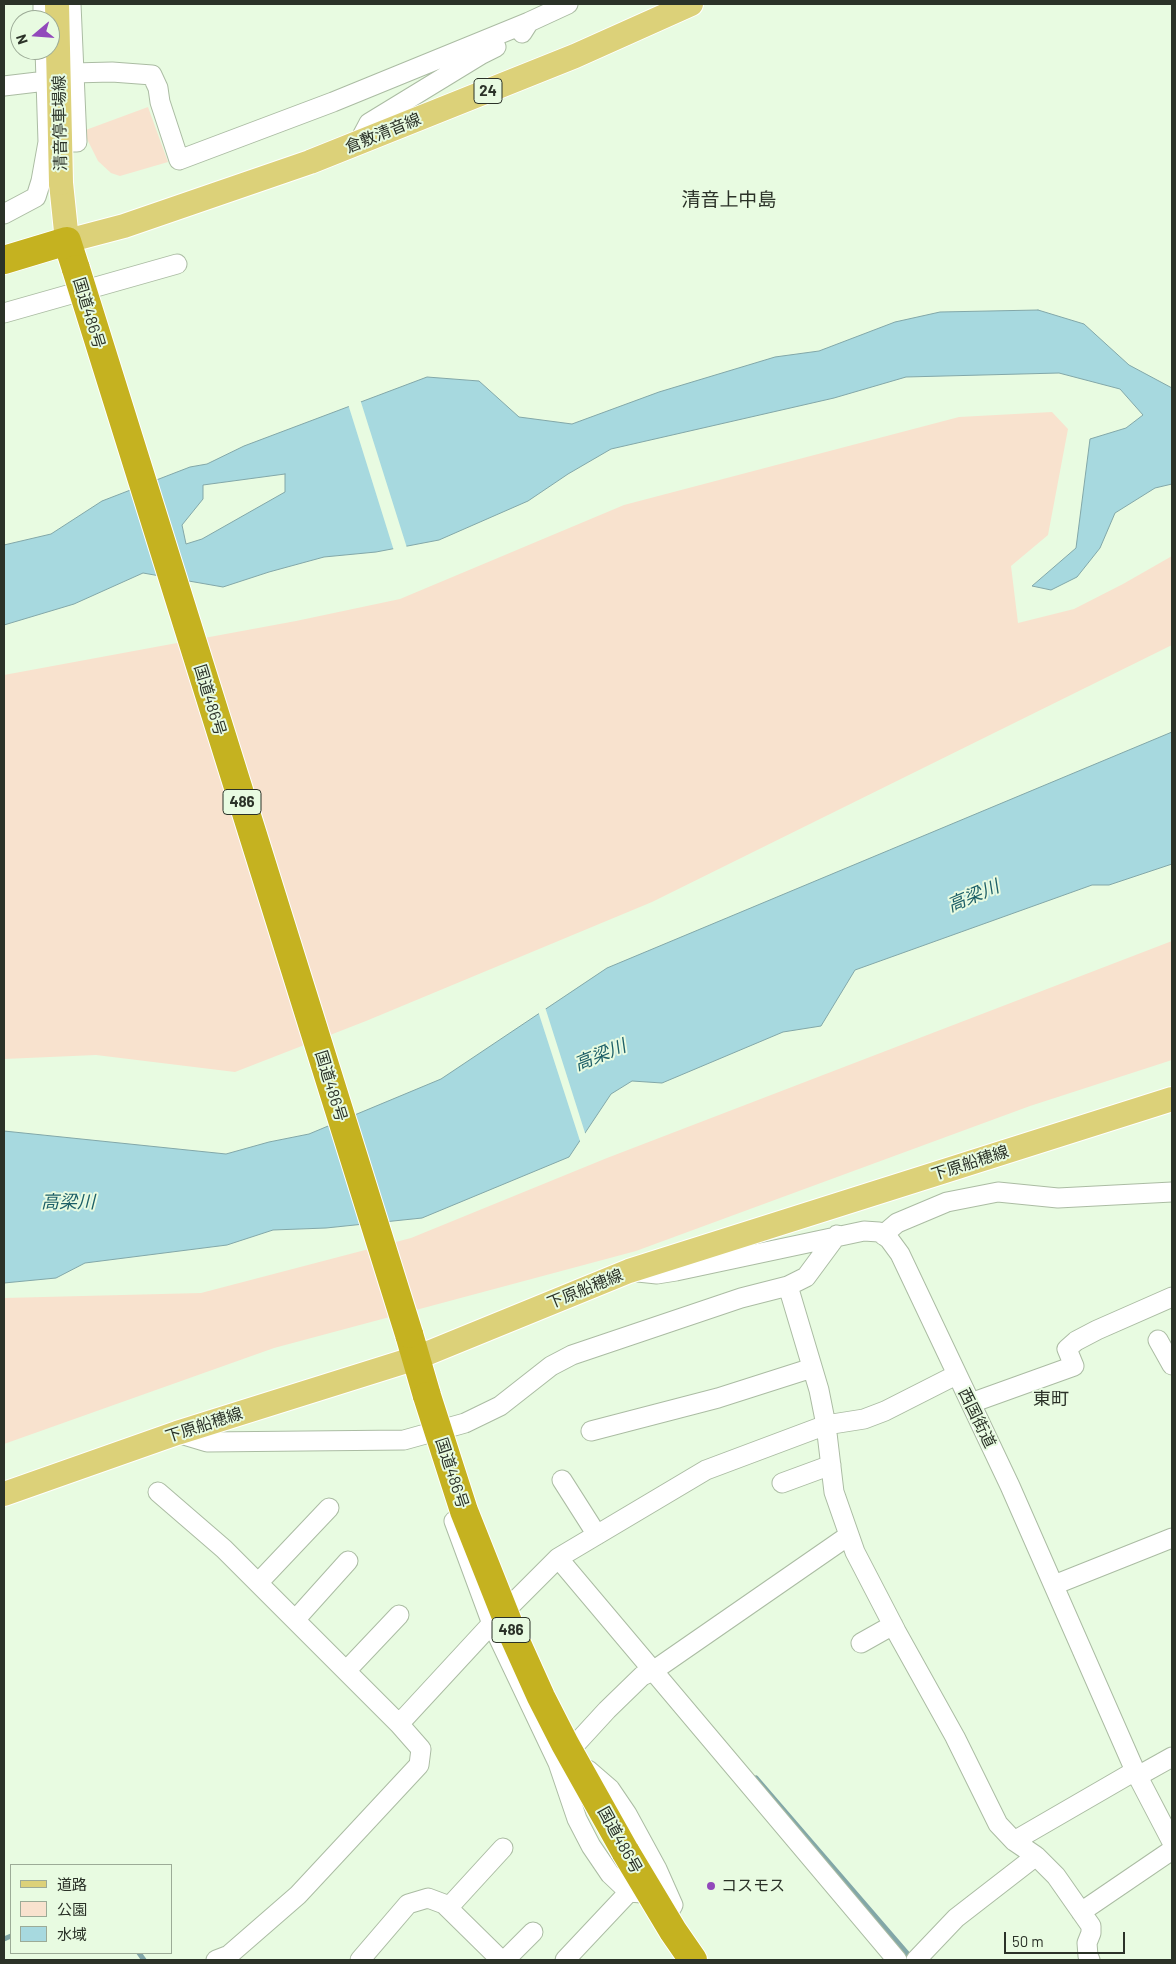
<!DOCTYPE html>
<html>
<head>
<meta charset="utf-8">
<style>
  body { margin:0 }
  #map { position:relative; width:1176px; height:1964px; overflow:hidden; background:#e8fbe1; font-family:Barlow,"Noto Sans JP",sans-serif }
  canvas { display:block }
  .frame { position:absolute; inset:0; border:5px solid #2b3228; pointer-events:none }
  .legend { position:absolute; left:10px; top:1864px; width:162px; height:90px; box-sizing:border-box; background:#e8fbe1; border:1px solid #9cab97; margin:0; padding:6px 9px; list-style:none; font-size:15px; color:#2b3228 }
  .legend li { display:flex; align-items:center; gap:10px; height:25px }
  .legend b { width:25px; border:1px solid #9cab97 }
  .north { position:absolute; left:10px; top:10px; width:50px; height:50px; box-sizing:border-box; background:#e8fbe1; border:1px solid #9cab97; border-radius:50%; rotate:252deg; font-size:14px; font-weight:700; line-height:20px; text-align:center; color:#2b3228 }
  .north::after { content:''; display:block; margin:auto; width:18px; height:22px; background:#9249bb; clip-path:polygon(50% 0,100% 100%,50% 72%,0 100%) }
  .scale { position:absolute; left:1004px; top:1932px; width:121px; height:22px; box-sizing:border-box; border:2px solid #2b3228; border-top:0; padding-left:6px; font-size:15px; line-height:18px; white-space:nowrap; color:#2b3228; -webkit-text-stroke:4px #e8fbe1; paint-order:stroke }
</style>
</head>
<body>
<div id="map">
<canvas width="1176" height="1964"></canvas>
<div class="frame"></div>
<ul class="legend">
<li><b style="height:6px;background:#dcd179"></b>道路</li>
<li><b style="height:14px;background:#f8e2ce"></b>公園</li>
<li><b style="height:14px;background:#a7d9df"></b>水域</li>
</ul>
<div class="north">N</div>
<div class="scale">50 m</div>
</div>
<script>
const g = document.querySelector('canvas').getContext('2d');
g.lineJoin = 'round';
function paint(path, color) {
  g.fillStyle = color;
  g.fill(path, 'evenodd');
}
function poly(rows) {
  const path = new Path2D();
  for (const r of rows) {
    path.moveTo(r[0], r[1]);
    for (let i = 2; i < r.length; i += 2) path.lineTo(r[i], r[i + 1]);
  }
  return path;
}
function stroke(path, color, width, dash) {
  g.strokeStyle = color;
  g.lineWidth = width;
  g.lineCap = dash ? 'butt' : 'round';
  g.setLineDash(dash || []);
  g.stroke(path);
}
function drawText(font, color, halo, rows, align = 'center') {
  g.font = font + ' Barlow,"Noto Sans JP",sans-serif';
  g.lineWidth = 4;
  g.setLineDash([]);
  g.textBaseline = 'middle';
  g.strokeStyle = halo;
  g.fillStyle = color;
  for (const [text, x, y, turn = 0] of rows) {
    g.save();
    g.translate(x, y);
    g.rotate((+turn || 0) * Math.PI / 180);
    g.textAlign = isNaN(turn) ? turn : align;
    if (halo) g.strokeText(text, 0, 0);
    g.fillText(text, 0, 0);
    g.restore();
  }
}
paint(poly([
  [148,107,168,162,120,176,111,173,98,161,83,131],
  [1052,412,1068,429,1048,535,1011,566,1018,623,1074,609,1123,584,1172,556,1172,645,652,902,366,1021,235,1072,96,1055,4,1059,4,675,296,621,400,599,624,505,959,417],
  [1172,941,1172,1060,1030,1106,636,1251,274,1348,4,1444,4,1298,201,1293,411,1238,607,1158]
]), '#f8e2ce');
const water = poly([
  [1038,310,1084,324,1129,365,1172,388,1172,484,1155,488,1115,513,1100,548,1077,577,1051,590,1032,586,1076,548,1090,439,1126,428,1143,415,1120,389,1059,373,906,377,834,398,611,449,568,474,528,501,439,540,376,552,324,557,269,572,223,587,143,573,74,604,4,625,4,545,51,534,102,501,190,467,207,464,244,446,427,377,479,381,519,417,572,424,659,392,775,357,819,351,895,322,940,312,1038,310],
  [285,474,285,492,202,539,186,544,182,525,203,499,203,485,285,474],
  [1172,732,1172,864,1109,885,1092,885,855,970,821,1026,783,1032,662,1083,632,1081,611,1094,569,1157,422,1218,326,1228,273,1230,227,1245,85,1263,56,1278,4,1283,4,1131,226,1154,269,1142,309,1134,441,1079,607,968,1172,732]
]);
paint(water, '#a7d9df');
stroke(water, '#82a7a8', 1);
paint(poly([
  [360,399,407,548,394,551,348,404],
  [545,1007,586,1136,581,1144,538,1011]
]), '#e8fbe1');
stroke(poly([
  [756,1778,912,1959],
  [4,1939,11,1936],
  [139,1953,144,1960]
]), '#82a7a8', 5);
const minor = poly([
  [43,4,43,20],
  [522,33,529,22,568,4],
  [73,73,112,72,152,75,158,88,160,102,179,160,333,102,529,22],
  [4,86,46,81],
  [48,142,77,142,71,4],
  [359,142,369,123,482,54,496,47],
  [4,214,36,197,41,181,48,142,45,50],
  [4,313,177,264],
  [883,1235,897,1223,947,1202,998,1192,1058,1198,1172,1192],
  [638,1272,657,1274,676,1271,864,1231,879,1232,889,1239,900,1254,1010,1486,1136,1773,1172,1842],
  [788,1286,819,1390,826,1425,834,1492,855,1552,896,1631,955,1737,998,1824,1014,1841,1036,1856,956,1918,916,1960],
  [1158,1340,1172,1365],
  [971,1403,1074,1366,1067,1349,1076,1341,1097,1330,1172,1297],
  [591,1431,718,1398,812,1368],
  [177,1433,207,1442,404,1440,465,1423,500,1406,551,1366,572,1355,741,1298,788,1286,806,1277,837,1235],
  [562,1480,597,1535],
  [782,1483,831,1465],
  [158,1492,224,1549,399,1724,421,1749,419,1765,298,1895,229,1955,216,1960],
  [454,1521,492,1624,558,1763,577,1819,591,1846,610,1874,629,1892],
  [558,1558,897,1960],
  [258,1583,329,1508],
  [1054,1585,1172,1538],
  [512,1604,558,1558,706,1470,826,1425,864,1419,885,1411,956,1375],
  [295,1620,348,1561],
  [861,1643,893,1625],
  [346,1671,399,1615],
  [399,1724,496,1619],
  [562,1759,607,1710,642,1676,653,1671,848,1536],
  [582,1770,588,1770,610,1789,627,1814,657,1869,673,1905,665,1919],
  [1138,1776,1172,1757],
  [1014,1841,1135,1771],
  [1036,1856,1056,1876,1091,1926,1091,1933,1087,1943,1088,1956,1090,1960],
  [448,1908,503,1848],
  [1081,1912,1172,1850],
  [360,1960,408,1904,428,1898,444,1904,501,1960],
  [505,1960,533,1932],
  [565,1960,629,1892,642,1893]
]);
const major = poly([
  [61,183,67,241,124,226,310,162,575,56,691,4],
  [4,1494,177,1433,416,1358,629,1271,1172,1099]
]);
const highway = poly([
  [4,260,67,241,76,269],
  [409,1334,427,1396],
  [625,1851,673,1931,693,1960]
]);
stroke(minor, '#abbca3', 21);
stroke(major, '#fff', 26);
stroke(highway, '#fff', 30);
stroke(minor, '#fff', 19);
stroke(major, '#dcd179', 24);
stroke(highway, '#c5b220', 28);
const majorBridge = poly([
  [57,4,61,183]
]);
const highwayBridge = poly([
  [76,269,409,1334],
  [427,1396,464,1511,514,1637,541,1697,565,1744,625,1851]
]);
stroke(majorBridge, '#fff', 26, []);
stroke(highwayBridge, '#fff', 30, []);
stroke(majorBridge, '#dcd179', 24);
stroke(highwayBridge, '#c5b220', 28);
for (const [x, y, r, color] of [
  [711,1886,5,"#9249bb"]
]) {
  const dot = new Path2D();
  dot.arc(x, y, r, 0, 2 * Math.PI);
  g.fillStyle = color;
  g.fill(dot);
  stroke(dot, '#e8fbe1', 2);
}
for (const [x, y, w] of [
  [488,91,28],
  [242,802,38],
  [511,1630,38]
]) {
  const box = new Path2D();
  box.roundRect(x - w / 2, y - 12.5, w, 25, 4);
  g.fillStyle = '#e8fbe1';
  g.fill(box);
  stroke(box, '#2b3228', 1);
}
drawText('bold 15px', '#2b3228', null, [
  ["24",488,91],
  ["486",242,802],
  ["486",511,1630]
]);
drawText('16px', '#2b3228', '#e8fbe1', [
  ["清音停車場線",60,123,-91],
  ["倉敷清音線",383,133,-22],
  ["国道486号",89,313,73],
  ["国道486号",210,700,73],
  ["国道486号",331,1086,73],
  ["下原船穂線",970,1163,-18],
  ["下原船穂線",585,1289,-22],
  ["西国街道",977,1418,64],
  ["下原船穂線",204,1425,-18],
  ["国道486号",452,1473,72],
  ["国道486号",620,1840,61]
]);
drawText('16px', '#2b3228', '#e8fbe1', [
  ["コスモス",721,1886]
], 'left');
drawText('italic 18px', '#1d5f67', '#e8fbe1', [
  ["高梁川",973,896,-23],
  ["高梁川",600,1055,-22],
  ["高梁川",68,1202]
]);
drawText('18px', '#2b3228', '#e8fbe1', [
  ["東町",1051,1399]
]);
drawText('19px', '#2b3228', '#e8fbe1', [
  ["清音上中島",729,200]
]);
</script>
</body>
</html>
